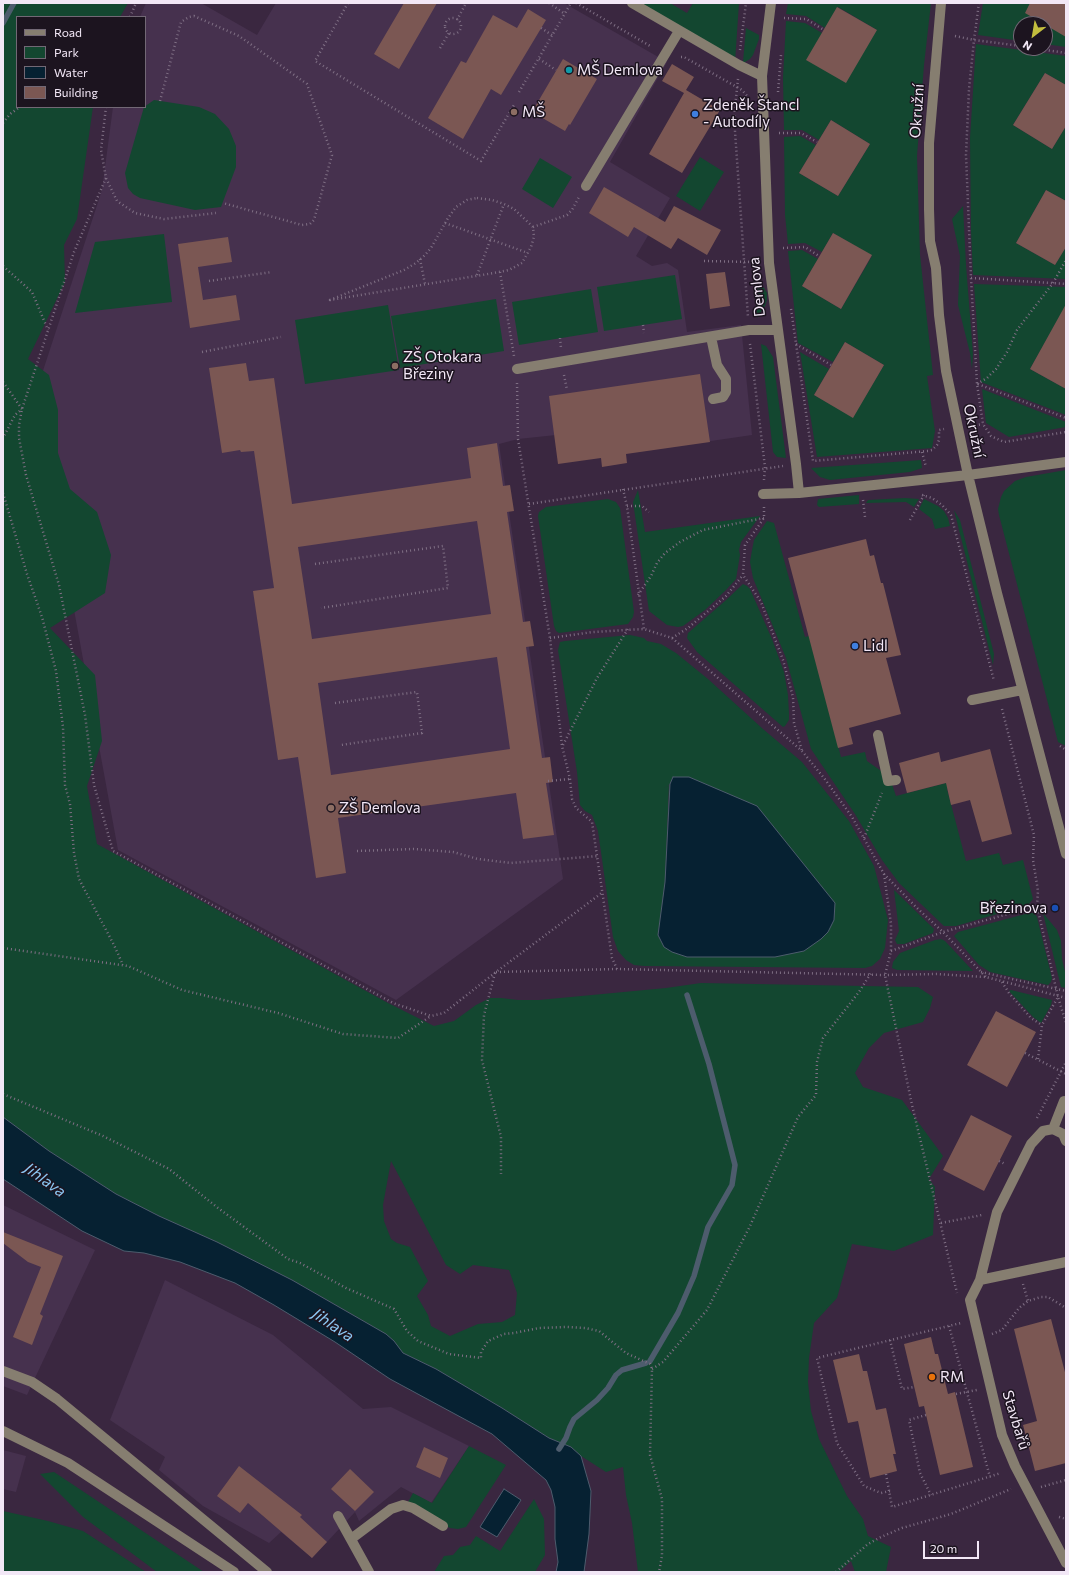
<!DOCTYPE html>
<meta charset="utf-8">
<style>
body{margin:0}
#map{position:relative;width:1069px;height:1575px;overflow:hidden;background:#3a2740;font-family:Commissioner,sans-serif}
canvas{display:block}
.frame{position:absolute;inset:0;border:4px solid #f2e7f6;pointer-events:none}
.legend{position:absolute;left:16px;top:16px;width:130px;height:92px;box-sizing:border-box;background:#1c141f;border:1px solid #726875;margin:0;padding:5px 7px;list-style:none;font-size:12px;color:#f2e7f6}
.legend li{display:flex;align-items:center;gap:8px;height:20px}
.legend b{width:20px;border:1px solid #726875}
.north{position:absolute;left:1013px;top:16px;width:40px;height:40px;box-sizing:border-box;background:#1c141f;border:1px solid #726875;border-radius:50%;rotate:211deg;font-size:11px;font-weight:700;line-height:16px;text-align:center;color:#f2e7f6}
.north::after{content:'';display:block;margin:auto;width:14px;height:18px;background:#c3bd3e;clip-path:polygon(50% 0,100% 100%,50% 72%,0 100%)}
.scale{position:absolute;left:923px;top:1541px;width:56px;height:18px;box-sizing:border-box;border:2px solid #f2e7f6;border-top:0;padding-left:5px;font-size:12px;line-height:14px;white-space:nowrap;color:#f2e7f6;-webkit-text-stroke:3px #1c141f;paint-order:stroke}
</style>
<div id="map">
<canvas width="1069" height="1575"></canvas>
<div class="frame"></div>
<ul class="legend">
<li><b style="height:5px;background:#867e70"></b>Road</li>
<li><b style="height:11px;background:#134730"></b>Park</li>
<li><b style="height:11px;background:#062132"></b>Water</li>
<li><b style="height:11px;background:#7b5753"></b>Building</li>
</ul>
<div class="north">N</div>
<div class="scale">20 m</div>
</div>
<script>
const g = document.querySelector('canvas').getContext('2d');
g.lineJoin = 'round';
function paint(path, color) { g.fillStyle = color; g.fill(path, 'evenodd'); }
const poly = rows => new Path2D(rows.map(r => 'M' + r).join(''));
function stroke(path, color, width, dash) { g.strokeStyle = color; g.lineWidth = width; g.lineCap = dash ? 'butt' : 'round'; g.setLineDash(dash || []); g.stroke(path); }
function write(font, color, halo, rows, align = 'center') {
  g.font = font + ' Commissioner,sans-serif'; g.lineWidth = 3; g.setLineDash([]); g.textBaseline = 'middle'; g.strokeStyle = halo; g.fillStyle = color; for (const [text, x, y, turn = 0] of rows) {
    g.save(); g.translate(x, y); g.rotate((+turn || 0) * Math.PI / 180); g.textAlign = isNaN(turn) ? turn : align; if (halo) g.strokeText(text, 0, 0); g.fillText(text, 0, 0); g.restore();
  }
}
paint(poly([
 [146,3,201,3,257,35,276,3,564,3,667,62,610,162,670,198,636,256,652,266,667,263,678,270,687,332,741,325,752,435,560,463,556,435,518,439,499,444,563,879,396,1000,118,850,66,566,23,432,102,190,113,107,145,107,145,17,140,17],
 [3,1205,95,1250,27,1395,3,1386],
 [165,1280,273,1335,363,1409,391,1407,469,1446,431,1503,401,1487,359,1521,355,1512,312,1558,281,1532,269,1543,203,1506,159,1470,165,1457,110,1420],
 [3,1450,26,1456,16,1492,3,1489]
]), '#46314e');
paint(poly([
 [3,3,128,3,120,17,17,17,17,107,93,107,77,219,64,245,65,282,28,359,49,375,58,410,58,453,70,489,97,512,111,555,105,593,50,628,95,675,102,741,87,786,97,844,388,1003,434,1026,454,1021,476,1005,490,998,501,998,518,1000,539,1000,666,988,701,983,918,987,933,997,930,1008,923,1022,884,1033,869,1048,855,1073,863,1087,902,1100,943,1156,929,1179,935,1187,933,1235,894,1251,852,1244,837,1298,814,1323,809,1358,808,1382,811,1411,819,1439,847,1496,863,1519,868,1536,891,1547,886,1572,855,1572,851,1561,839,1572,638,1572,632,1523,626,1495,623,1467,606,1472,581,1456,571,1447,549,1438,502,1408,436,1369,403,1353,394,1341,386,1334,350,1313,292,1280,217,1242,159,1216,116,1194,49,1151,3,1117],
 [391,1161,446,1265,460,1274,473,1265,509,1270,517,1293,515,1315,502,1322,478,1324,450,1336,431,1326,428,1315,417,1296,428,1281,410,1247,397,1243,391,1239,384,1221,383,1205],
 [637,3,670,3,687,13,693,3,739,3,735,62],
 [788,3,931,3,924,65,917,156,920,255,933,375,927,376,935,431,932,448,817,457,800,352,829,369,814,395,853,417,884,365,845,342,833,362,798,343,788,251,802,250,818,259,802,286,841,309,872,256,833,233,822,252,805,243,788,244,785,215,784,137,800,136,816,145,799,173,838,196,870,144,831,120,819,140,802,130,784,130,783,78,786,21,805,23,822,33,877,30,838,7,825,28,806,16,786,14],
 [983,3,1066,3,1066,47,1045,44,1045,24,1021,24,1021,41,978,35],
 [746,28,759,35,759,39,753,55,750,59,745,62,743,62],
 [976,44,1066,56,1066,85,1045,73,1013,125,1052,149,1066,126,1066,201,1046,190,1016,243,1055,265,1066,247,1066,279,973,275,971,231,970,138],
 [154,100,199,107,215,114,229,129,236,146,236,167,221,207,195,210,140,198,133,194,128,188,125,173,144,107],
 [700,157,724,172,700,211,676,196],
 [540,158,572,177,553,208,522,189],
 [963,206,966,265,973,354,972,369,970,353,958,305,960,256,952,219],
 [164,234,172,302,75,313,95,242],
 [675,275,682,319,604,331,597,287],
 [754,278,759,280,767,293,767,300,765,306,757,318],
 [974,284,1066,287,1066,319,1060,316,1030,369,1066,389,1066,415,981,382],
 [591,289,598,332,519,345,512,302],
 [496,299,504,351,400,368,391,316],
 [388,305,399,370,305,384,295,320],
 [761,344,766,346,773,357,786,458,777,457,773,452],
 [982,389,1066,422,1066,427,1009,437,986,423],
 [921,460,922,468,910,472,830,480,820,477,811,468],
 [1066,470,1066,746,1058,742,999,515,998,509,1001,497,1004,491,1015,481,1026,477],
 [638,490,645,532,760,516,741,542,739,550,740,555,736,579,726,590,705,610,683,626,678,627,667,625,649,611,633,502],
 [859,495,859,504,819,507,817,505,818,499],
 [905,498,919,499,914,507,906,502,866,503,868,500],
 [608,499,616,502,620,508,634,612,633,617,628,624,559,633,556,631,554,626,538,516,539,512,546,507],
 [924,499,938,506,944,511,948,518,950,526,935,529,932,519,919,509],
 [954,510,960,520,994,654,993,665],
 [767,521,774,523,805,637,809,636,841,757,865,752,867,761,887,775,892,784,896,796,965,778,947,789,966,861,999,853,1003,865,1023,860,1033,899,1028,905,956,926,944,926,899,883,882,860,855,814,811,749,786,658,753,578,750,562,752,550,754,540],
 [743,584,747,586,750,589,772,639,784,672,788,695,789,714,789,720,785,726,783,727,697,652,687,638,688,633,725,601],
 [630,635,644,638,647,641,661,644,676,653,708,679,763,729,802,762,849,821,874,866,888,920,885,948,880,959,872,966,865,968,644,966,634,965,626,960,618,951,613,937,598,831,592,815,585,811,580,805,577,772,558,650,560,642,565,641],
 [673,777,664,947,658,935,665,882,669,785,663,789,670,784],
 [894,890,932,927,934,929,933,933,904,944,897,944,895,940,899,931],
 [1029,913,1034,913,1037,917,1052,978,1051,982,1048,985,990,972,979,965,954,936,958,932],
 [1043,913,1057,930,1061,941,1062,959,1066,976,1066,988,1061,987],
 [941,939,945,941,973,971,897,970,892,968,893,962,900,953,935,940],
 [1011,990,1052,1000,1051,1005,1041,1023,1033,1017,1009,991],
 [469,1446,506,1465,466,1527,458,1529,450,1528,407,1504,413,1493,432,1503],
 [54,1472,204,1572,157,1572,83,1517,40,1474],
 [534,1499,544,1519,545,1555,535,1572,434,1572,444,1556,453,1555,460,1547,470,1545,476,1536,500,1551],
 [3,1511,48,1521,83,1531,146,1572,3,1572]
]), '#134730');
const water = poly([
 [673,777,689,777,757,806,835,903,834,920,828,932,821,939,804,951,775,957,687,957,672,952,664,947,658,935,665,882,670,784,673,777],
 [3,1117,49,1151,116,1194,159,1216,217,1242,292,1280,386,1334,394,1341,403,1353,436,1369,502,1408,549,1438,571,1447,581,1456,591,1491,589,1534,584,1572,556,1572,558,1562,555,1539,555,1507,551,1490,546,1480,492,1434,390,1379,335,1342,274,1305,235,1283,180,1262,144,1253,124,1251,82,1231,3,1179,3,1117],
 [504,1489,521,1500,497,1537,480,1527,504,1489]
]);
paint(water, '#062132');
stroke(water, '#4d5c6d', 1);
stroke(poly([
 [3,23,14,3],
 [650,1361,678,1313,694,1276,708,1227,732,1185,735,1165,709,1064,687,995],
 [559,1449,566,1438,570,1427,574,1419,597,1400,608,1388,616,1375,622,1370,646,1363]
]), '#4d5c6d', 5.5);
paint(poly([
 [404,3,437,3,399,69,374,54],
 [1030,3,1066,3,1066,37,1025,13],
 [837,7,877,30,846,83,806,60],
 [528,9,546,20,501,95,491,89,463,139,428,118,461,61,466,63,493,15,517,28],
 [563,59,597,79,570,125,569,124,565,131,532,112],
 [672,64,694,77,686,90,720,110,682,173,649,154,684,93,662,81],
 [1045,73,1066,85,1066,126,1052,149,1013,125],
 [831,120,870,144,838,196,799,173],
 [604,187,665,222,674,206,721,230,707,255,678,238,671,249,634,227,628,237,589,213],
 [1046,190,1066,201,1066,247,1055,265,1016,243],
 [833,233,872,255,841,309,802,286],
 [228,237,232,262,198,267,203,300,236,295,240,320,190,328,178,244],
 [725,272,730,306,710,309,706,274],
 [1066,304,1066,389,1030,369],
 [845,342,884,365,853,418,814,395],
 [246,363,249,381,274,378,292,504,471,478,467,448,497,443,503,486,510,485,514,511,507,512,523,622,530,621,534,646,526,647,542,758,550,757,553,782,546,783,554,835,523,839,516,793,338,818,346,873,316,878,298,757,278,760,253,591,274,588,254,451,241,452,240,450,222,453,209,368],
 [477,521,491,614,312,639,298,547],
 [497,657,510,749,331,775,318,683],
 [700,374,710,442,626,454,627,463,602,467,601,458,558,464,549,396],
 [866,539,870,556,874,555,881,583,883,583,901,655,886,658,901,714,849,728,853,744,838,748,788,558],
 [990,749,1012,834,982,842,970,800,951,805,946,783,907,793,899,763,939,752,941,762],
 [996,1011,1036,1032,1007,1087,967,1065],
 [971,1115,1012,1136,984,1191,943,1170],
 [3,1232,63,1256,40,1314,43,1316,32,1345,13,1337,41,1267,28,1262,3,1243],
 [1051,1319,1066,1376,1066,1463,1035,1471,1023,1425,1037,1421,1014,1329],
 [931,1337,935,1354,938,1354,948,1394,955,1392,973,1467,940,1475,924,1406,919,1407,904,1344],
 [859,1354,863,1371,867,1371,876,1410,886,1408,896,1454,893,1454,897,1471,870,1478,858,1421,848,1423,833,1360],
 [424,1447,448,1458,440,1478,416,1467],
 [239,1466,302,1515,300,1517,327,1542,312,1558,248,1503,240,1513,217,1496],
 [350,1469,374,1492,355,1511,331,1489]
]), '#7b5753');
stroke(poly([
 [348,3,315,61,481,161,514,105],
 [549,3,565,14],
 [576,3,652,47],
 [979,3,974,40,969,89,966,155,971,278,977,384,983,424,991,436,1004,442,1066,432],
 [130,17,136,3],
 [784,18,806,19,824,30],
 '445 26a8 8 0 1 1 16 0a8 8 0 1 1-16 0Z',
 [457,20,466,3],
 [541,28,552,35],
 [955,36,974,40,1021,46],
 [440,48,449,33],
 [1033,48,1066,53],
 [740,50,746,3],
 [681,57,684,57,742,90,748,97],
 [539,59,556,70],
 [738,79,734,117,748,317],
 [519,92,571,3],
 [778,92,781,55],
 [160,101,181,22,189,17,194,16,239,36,307,84,332,155,314,220,310,224,302,225,223,203],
 [106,107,101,150,106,178,117,201,135,213,164,219,216,213],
 [3,123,10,114,20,107],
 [779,133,801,133,817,142],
 [106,178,74,252,22,409,19,425,19,438,26,475,59,585,85,715,94,785,113,851,393,1003,431,1016,444,1013,496,972,603,892],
 [477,198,492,200,504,204,514,209,533,227,534,237,531,247,522,263,509,270,494,273,330,300,404,270,416,263,425,255,431,248,448,218,456,207,467,200,477,198],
 [445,223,528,253],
 [533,227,567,215,572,210,579,197],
 [783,248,805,247,819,256],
 [420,259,425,284],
 [704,261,755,262],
 [3,266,32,292,48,330],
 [500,272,514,356],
 [477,275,504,204],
 [971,278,1066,284],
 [209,281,272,272],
 [791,309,813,461,928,451,932,450,937,445,939,440,939,430,944,429],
 [643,325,644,333],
 [560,338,561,348],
 [750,344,765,467,764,480],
 [796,344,831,365],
 [202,352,281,337],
 [564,375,567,390],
 [3,382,22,409,15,415,3,438],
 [517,383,518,439,550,638,562,746,570,779,572,799,576,808,592,822,612,958,617,969],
 [977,384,987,378,996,369,1007,352,1017,330,1053,283,1066,260],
 [978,384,1066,418],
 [971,426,983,424],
 [922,452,926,467],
 [623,489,627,506,644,629],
 [3,493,27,574,42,617,56,671,63,727,65,785,70,804,74,853,79,879,114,945,123,965],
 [922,495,932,498,942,505,951,515,994,681],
 [863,500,865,517],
 [529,504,783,466],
 [627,506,642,506,649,512],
 [764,507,764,518,745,545,743,575,761,602,783,660,793,697,794,723,802,751],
 [910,520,924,495],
 [315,564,443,546,448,588,321,608],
 [638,595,651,576,657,563,665,553,680,542,703,530,764,518],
 [550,638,593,632,644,629,672,638,802,751,824,778,852,817,884,874,917,908,943,932,986,977],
 [672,638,688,628,726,596,743,575],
 [335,703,417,692,422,733,341,745],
 [1002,709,1034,835,1033,860,1038,891,1037,906,1058,997,1066,1023],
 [563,745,597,678,628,629],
 [1060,746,1066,750],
 [548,781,570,779],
 [864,838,882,793],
 [357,851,413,849,453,852,478,859,511,863,598,856],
 [884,874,891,924,891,951,885,975,912,1105,957,1293],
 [3,948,128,966,182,990,278,1013,343,1034,398,1038,431,1016],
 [891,951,943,932,1037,906],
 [496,972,617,969,885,975,936,974,986,977,1066,998],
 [981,972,1066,991],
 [495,973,484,1015,482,1060,501,1137,501,1174],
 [1002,982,1009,993,1031,1018,1042,1025],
 [1025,1053,1066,1074],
 [1038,1059,1042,1025,1058,997],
 [3,1094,103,1136,169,1169,218,1208,288,1259,300,1263,346,1288,394,1309,407,1331,418,1341,449,1354,481,1358,481,1352,488,1341,504,1334,514,1333,539,1328,567,1327,585,1328,599,1331,626,1353,650,1364,652,1369,650,1455,662,1499,662,1556,659,1572],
 [1037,1118,1066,1062],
 [999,1161,1005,1164],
 [941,1223,982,1215],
 [1023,1284,1028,1301],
 [949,1326,990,1477],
 [992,1334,1002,1330,1019,1308,1028,1301,1041,1297,1048,1297,1066,1308],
 [890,1340,902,1389,914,1387],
 [652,1369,663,1362,707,1310,750,1226,798,1117,816,1095,817,1062,823,1038,859,992,871,973],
 [956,1394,977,1390],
 [926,1415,909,1420,920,1473,931,1495],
 [886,1474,892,1507,1001,1473],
 [1041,1487,1066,1480],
 [890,1491,881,1493,864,1486,837,1443,817,1358,961,1323],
 [1059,1517,1066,1519],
 [836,1572,868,1544,881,1537,902,1528,951,1514,1011,1489]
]), '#7f6f84', 2.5, [1, 3]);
stroke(poly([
 [632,3,739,65,762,76],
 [771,3,762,76,769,263,796,464,799,493,968,475,1066,462],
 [941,3,929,143,929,209,930,241,936,268,939,315,946,371,968,475,997,593,1066,854],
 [586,186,679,31],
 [711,337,717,365,726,379,726,392,723,397,713,399],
 [517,369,749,330,777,330],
 [763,494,799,493],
 [972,700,1022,690],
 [878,735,888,781,896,780],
 [1053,1129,1064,1101],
 [1066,1141,1063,1134,1053,1129,1043,1131,1031,1144,997,1212,980,1280,970,1300,1002,1435,1015,1466,1066,1563],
 [980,1280,1066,1262],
 [3,1371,32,1382,57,1399,267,1572],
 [3,1431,68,1463,234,1572],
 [338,1516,369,1572],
 [351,1539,391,1509,403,1505,413,1508,443,1526]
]), '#867e70', 10);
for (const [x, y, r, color] of [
 [569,70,4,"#0f9aa8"],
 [514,112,4,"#8d6e63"],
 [695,114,4,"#3f7fe0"],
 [395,366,4,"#8d6e63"],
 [855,646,4,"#3f7fe0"],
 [331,808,4,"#8d6e63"],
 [1055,908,4,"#1a4fb4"],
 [932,1377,4,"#e8710a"]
]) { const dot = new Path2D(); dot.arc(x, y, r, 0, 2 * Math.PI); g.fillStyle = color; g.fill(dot); stroke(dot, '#1c141f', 1.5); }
write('15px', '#f2e7f6', '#1c141f', [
 ["MŠ Demlova",577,70],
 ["Zdeněk Štancl",703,105],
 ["- Autodíly",703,122],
 ["MŠ",522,112],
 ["ZŠ Otokara",403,357],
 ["Březiny",403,374],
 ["Lidl",863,646],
 ["ZŠ Demlova",339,808],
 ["Březinova",1047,908,"right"],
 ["RM",940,1377]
], 'left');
write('15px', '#f2e7f6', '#1c141f', [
 ["Okružní",917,111,-86],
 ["Demlova",757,287,-96],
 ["Okružní",974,431,78],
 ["Stavbařů",1016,1420,73]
]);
write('italic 16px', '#8bc7f3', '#1c141f', [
 ["Jihlava",45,1180,36],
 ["Jihlava",333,1325,34]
]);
</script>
